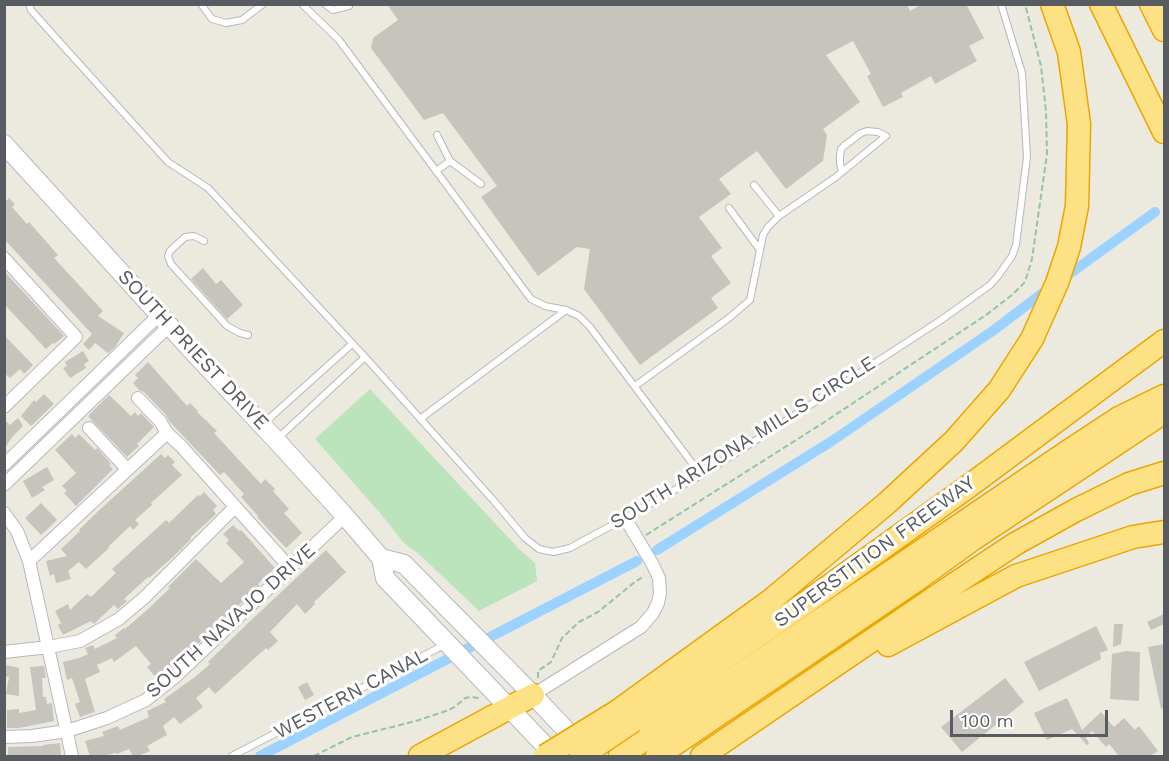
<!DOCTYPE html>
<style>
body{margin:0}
#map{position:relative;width:1169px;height:761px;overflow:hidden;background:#ece9df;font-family:"Work Sans",sans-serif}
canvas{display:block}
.frame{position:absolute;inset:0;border:6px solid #585c61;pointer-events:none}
.scale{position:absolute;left:950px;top:710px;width:158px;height:27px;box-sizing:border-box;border:3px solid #585c61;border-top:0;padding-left:8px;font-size:18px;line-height:21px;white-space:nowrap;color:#585c61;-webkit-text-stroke:4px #fff;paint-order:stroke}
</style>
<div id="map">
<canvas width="1169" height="761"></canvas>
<div class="frame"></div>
<div class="scale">100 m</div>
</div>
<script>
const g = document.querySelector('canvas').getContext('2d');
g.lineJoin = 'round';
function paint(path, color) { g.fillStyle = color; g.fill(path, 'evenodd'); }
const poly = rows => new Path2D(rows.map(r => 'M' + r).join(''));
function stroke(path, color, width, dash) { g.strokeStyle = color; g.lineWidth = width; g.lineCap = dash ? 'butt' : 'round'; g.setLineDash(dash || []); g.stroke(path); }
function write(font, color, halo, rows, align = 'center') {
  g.font = font + ' "Work Sans",sans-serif'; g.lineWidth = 6; g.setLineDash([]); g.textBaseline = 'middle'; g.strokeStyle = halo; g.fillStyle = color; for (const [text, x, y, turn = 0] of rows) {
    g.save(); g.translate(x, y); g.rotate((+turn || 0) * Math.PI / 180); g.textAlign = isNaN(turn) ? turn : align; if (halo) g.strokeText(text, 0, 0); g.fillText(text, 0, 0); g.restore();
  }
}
paint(poly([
 [370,389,519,549,535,563,537,581,479,611,420,555,404,543,380,513,315,439]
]), '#bbe4bc');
stroke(poly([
 [1061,280,1155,212],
 [657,550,832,441,994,330,1048,289],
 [260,756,637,561]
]), '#9cd2ff', 10);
paint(poly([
 [387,4,907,4,910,11,922,4,966,4,984,38,969,46,977,61,935,84,931,76,901,93,903,97,883,107,867,76,871,74,853,41,826,55,860,102,823,129,827,135,823,161,786,189,757,151,719,179,731,194,699,217,722,248,711,256,731,283,711,298,718,308,640,365,584,289,590,249,577,247,538,276,481,197,497,186,443,113,424,120,371,48,373,38,398,20],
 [9,198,15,204,12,207,27,224,29,222,58,255,54,258,103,311,98,316,124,333,115,347,108,353,95,343,89,350,83,344,92,334,4,239,4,199,6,201],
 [203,268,216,284,221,280,243,305,227,319,191,279],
 [4,271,64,336,54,344,53,343,46,349,4,304],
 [4,335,33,365,24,374,20,369,10,378,4,373],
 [83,351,89,361,84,364,86,368,70,378,63,368,67,366,65,362],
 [148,362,187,406,190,403,198,411,197,412,217,431,214,433,261,484,265,479,275,489,273,491,289,509,284,513,302,533,286,548,257,517,258,516,241,497,244,494,224,472,220,475,169,421,166,415,144,392,139,390,133,383,138,378,135,375],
 [44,394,54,404,31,426,21,416,34,400,36,402],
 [109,395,131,416,135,412,138,416,141,413,154,427,137,444,139,446,127,457,88,416],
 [18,418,23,426,13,436,4,449,4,419,10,425],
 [72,434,75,438,79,434,95,450,97,448,111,464,109,465,113,469,76,506,64,493,67,491,62,486,76,473,55,450],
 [161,454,165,458,168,455,175,462,172,465,182,475,151,503,152,505,135,520,139,524,133,530,130,526,108,547,109,548,86,569,79,562,68,571,71,579,56,583,54,574,50,576,46,561,67,556,61,549,80,531,79,530,94,515],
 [47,467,54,480,42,487,45,490,32,498,23,481],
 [204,492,217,506,213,510,216,514,190,538,191,539,174,556,149,578,148,577,124,599,127,601,118,609,114,605,95,623,94,624,91,621,63,635,58,625,61,623,55,611,68,604,70,610,87,594,91,597,116,573,112,569,166,520,169,523,198,495,200,496],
 [41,503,57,520,41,535,25,518],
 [233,525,239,531,241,530,275,568,258,584,259,586,176,665,158,680,147,667,151,664,136,646,114,662,112,658,97,665,100,672,85,679,95,712,80,717,75,704,80,702,72,678,67,680,63,662,79,658,88,654,85,648,93,645,95,649,117,638,115,635,124,628,125,629,147,610,170,588,168,587,196,559,221,583,244,562,226,543,229,540,223,534],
 [326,550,346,572,314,602,315,604,305,614,297,604,270,632,278,641,268,650,266,648,215,694,209,687,196,698,203,707,180,724,174,717,163,726,167,735,147,746,150,751,138,756,133,756,129,749,117,754,116,753,102,756,90,756,85,741,104,736,102,732,118,726,120,730,149,717,147,711,166,702,164,699,195,677,210,664,208,662,245,626],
 [1164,614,1164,624,1151,630,1147,622],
 [1114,624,1123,624,1121,644,1113,647],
 [1096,626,1108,650,1100,653,1101,659,1039,691,1024,662],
 [1164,644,1164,708,1161,709,1148,647],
 [1126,651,1140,652,1139,701,1110,699,1112,654],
 [6,665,19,668,19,696,6,694,9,677,4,676],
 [44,666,46,678,42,678,43,697,46,697,47,704,52,703,54,721,19,728,7,728,7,710,19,709,19,713,36,710,30,667],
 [1005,678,1024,702,962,752,941,727],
 [307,682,314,695,305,700,298,687],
 [1067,698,1082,730,1101,712,1114,727,1124,718,1135,730,1139,726,1158,751,1150,756,1119,756,1109,744,1106,747,1092,731,1086,737,1089,744,1087,745,1072,729,1047,740,1034,713],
 [60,743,61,756,8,756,8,747,43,746,43,745]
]), '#c6c4bc');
const service = poly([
 [29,4,31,10,55,37,168,162,208,188,365,357,494,501,525,538,539,549,553,552,570,548,618,522,701,475,750,444,941,320,990,285,998,276,1012,256,1016,245,1027,157,1022,73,1001,4],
 [201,4,212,19,226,23,242,20,263,4],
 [302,4,339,40,531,299,545,306,566,310,579,316,590,327,701,475],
 [325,4,333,10,349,6],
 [437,135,450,161],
 [436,171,450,161,481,184],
 [754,185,779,216],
 [729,208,760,250],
 [204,241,194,236,185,237,170,251,168,256,171,264,227,326,240,333,248,335],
 [635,386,729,318,750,300,763,235,768,227,779,216,836,177,886,136,878,132,867,131,861,133,844,146,841,149,840,156,840,164,842,171],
 [420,419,566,310],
 [263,424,352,344],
 [277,439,365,357],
 [232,756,444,645]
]);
const minor = poly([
 [4,258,76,337,4,407],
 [138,398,160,421,167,433,181,446,291,569],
 [89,428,127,469],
 [4,465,159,315],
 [4,485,169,326],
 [4,513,17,531,29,561,72,756],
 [29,561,167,433],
 [4,652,49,647,80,641,119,619,145,597,235,507],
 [533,695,641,627,653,613,658,603,660,593,659,578,653,565,625,518],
 [4,737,32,736,67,731,107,718,146,700,176,676,345,516]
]);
const secondary = poly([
 [4,144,195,354,276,440,345,516,381,558,385,578,555,756],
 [381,558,404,564,533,695,583,748]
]);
const motorway = poly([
 [1101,4,1164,132],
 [1151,4,1164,30],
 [888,645,1016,576,1133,537,1164,532],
 [618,711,770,601,887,503,954,441,999,390,1032,339,1057,283,1069,247,1077,206,1079,124,1069,52,1052,4],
 [633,721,804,604,969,486,1164,341],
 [420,756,533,695],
 [620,756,1067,452,1119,418,1164,396],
 [657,756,915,581,973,539,1164,412],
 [702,756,959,581,1015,544,1076,510,1129,484,1164,473]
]);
stroke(service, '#b5b8bd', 8);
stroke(minor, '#b5b8bd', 14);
stroke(secondary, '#b5b9bf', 20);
stroke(motorway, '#eba600', 25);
stroke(poly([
 [646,535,823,423,986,315,1012,295,1025,282,1032,259,1047,154,1046,111,1041,66,1025,4],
 [538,678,538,671,551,662,562,638,579,622,598,612,636,581,645,576],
 [314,756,352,737,416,721,449,710,456,706,465,698,471,697,479,698]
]), '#94c5a3', 2, [6, 3]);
stroke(service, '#fff', 6);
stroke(minor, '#fff', 12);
stroke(secondary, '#fff', 18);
stroke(motorway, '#fde185', 22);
const motorwayBridge = poly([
 [545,756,618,711],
 [581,756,633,721]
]);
stroke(motorwayBridge, '#eba600', 25, []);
stroke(motorwayBridge, '#fde185', 22);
write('20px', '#585c61', '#fff', [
 ["SOUTH PRIEST DRIVE",193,350,47],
 ["SOUTH ARIZONA MILLS CIRCLE",743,443,-32],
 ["SUPERSTITION FREEWAY",875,552,-36],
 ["SOUTH NAVAJO DRIVE",231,621,-42],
 ["WESTERN CANAL",351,694,-28]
]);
</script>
